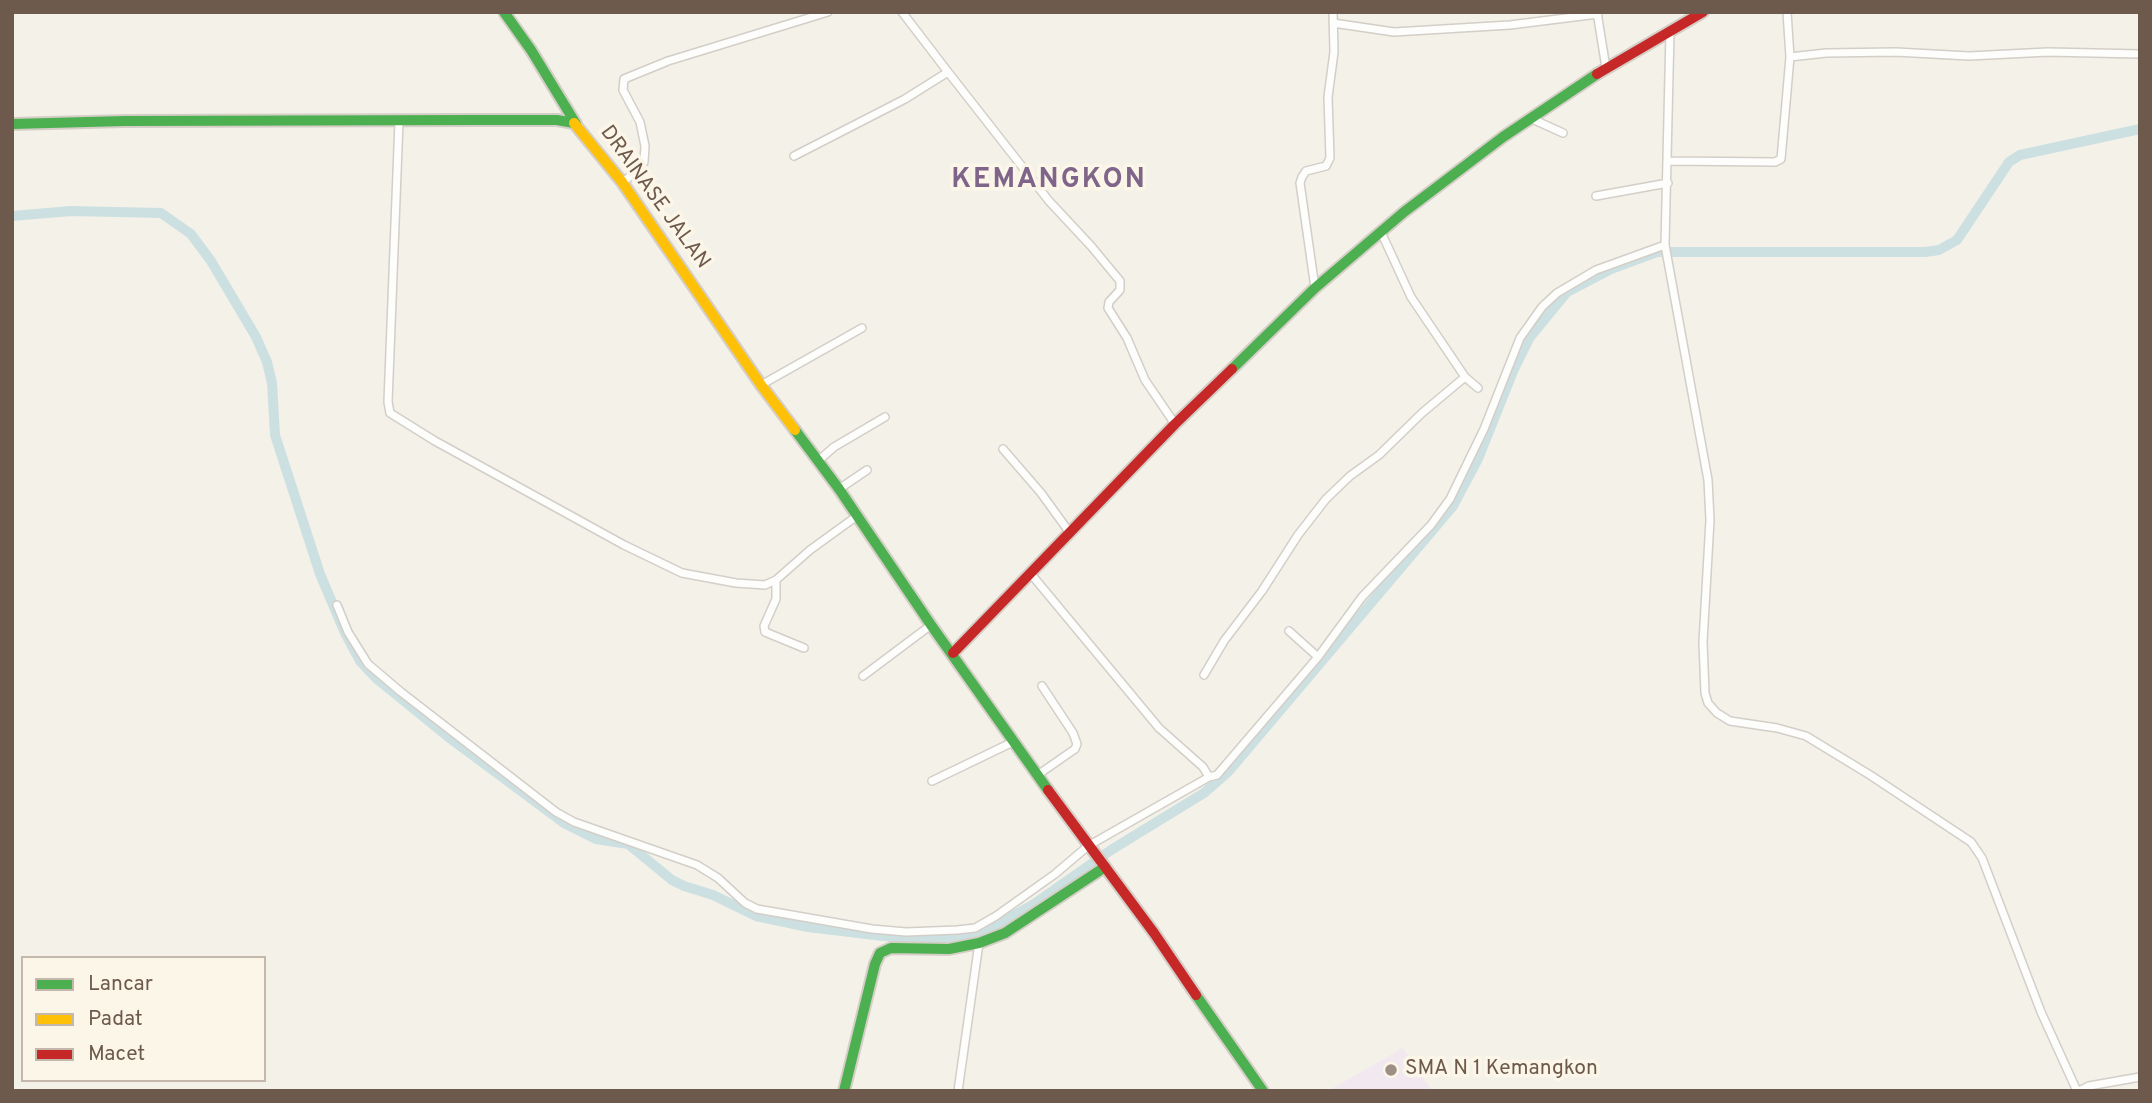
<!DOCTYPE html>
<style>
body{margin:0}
#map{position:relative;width:2152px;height:1103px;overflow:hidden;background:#f4f1e9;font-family:Overpass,sans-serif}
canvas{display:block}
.frame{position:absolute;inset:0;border:14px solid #6e5a4d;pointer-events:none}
.legend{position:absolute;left:21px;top:956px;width:245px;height:126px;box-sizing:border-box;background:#fcf6e9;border:2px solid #c3b8ab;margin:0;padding:9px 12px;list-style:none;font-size:21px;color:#6e5a4d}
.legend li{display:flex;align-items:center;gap:14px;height:35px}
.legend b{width:35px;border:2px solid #c3b8ab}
</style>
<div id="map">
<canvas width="2152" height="1103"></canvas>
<div class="frame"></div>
<ul class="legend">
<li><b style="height:9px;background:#4caf50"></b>Lancar</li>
<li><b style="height:9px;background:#ffc107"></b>Padat</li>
<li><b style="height:9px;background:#c62828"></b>Macet</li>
</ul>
</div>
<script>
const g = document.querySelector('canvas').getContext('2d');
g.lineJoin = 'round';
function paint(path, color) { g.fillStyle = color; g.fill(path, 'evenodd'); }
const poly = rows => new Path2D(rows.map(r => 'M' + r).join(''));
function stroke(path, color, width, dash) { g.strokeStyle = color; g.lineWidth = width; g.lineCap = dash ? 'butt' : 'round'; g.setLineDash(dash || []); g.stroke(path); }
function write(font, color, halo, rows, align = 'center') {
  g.font = font + ' Overpass,sans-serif'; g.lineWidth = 7; g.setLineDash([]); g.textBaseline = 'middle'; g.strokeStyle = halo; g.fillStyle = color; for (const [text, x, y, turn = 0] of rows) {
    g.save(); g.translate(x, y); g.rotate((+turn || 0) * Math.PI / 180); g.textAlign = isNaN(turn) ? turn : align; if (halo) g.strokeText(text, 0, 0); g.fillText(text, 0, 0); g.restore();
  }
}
paint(poly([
 [1402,1047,1432,1091,1328,1091,1396,1052]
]), '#f1e8f0');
stroke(poly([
 [12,216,71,211,161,213,191,234,211,261,256,337,267,362,272,383,275,435,320,574,345,633,360,661,376,678,451,739,564,823,596,839,628,844,672,880,684,886,713,895,756,916,808,927,883,936,922,938,969,936,993,927,1034,904,1111,850,1204,793,1228,772,1453,506,1478,459,1514,369,1530,337,1567,292,1611,269,1657,252,1925,252,1939,250,1957,240,2009,162,2020,155,2140,129]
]), '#cce0e2', 10);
const street = poly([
 [1597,12,1606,68],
 [1787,12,1790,57,1826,53,1896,52,1969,56,2048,52,2140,54],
 [1333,23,1394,32,1510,25,1598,14],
 [1670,31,1665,245,1708,480,1710,520,1703,642,1705,693,1708,703,1717,713,1730,721,1777,728,1806,736,1870,775,1971,842,1982,858,2041,1012,2077,1091],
 [948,72,1049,201,1091,246,1120,281,1120,290,1109,302,1108,308,1127,338,1145,380,1175,424],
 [1530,118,1563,133],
 [399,122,388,402,390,413,435,441,624,545,682,573,736,583,765,585,776,580,810,550,857,516],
 [794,156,905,99,948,72,902,12],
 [1669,161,1775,162,1781,159,1790,57],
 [622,182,639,171,644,162,645,146,640,122,623,90,624,79,668,61,828,12],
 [1596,196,1668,183],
 [1381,232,1411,297,1465,377,1478,388],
 [1315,288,1300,183,1302,177,1306,171,1326,166,1330,158,1328,97,1334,52,1333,12],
 [761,385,862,328],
 [1003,449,1041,493,1070,533],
 [818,461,834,447,885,417],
 [839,489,867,470],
 [776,580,776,599,764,626,765,632,804,648],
 [337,605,348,632,368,664,401,692,556,812,574,822,697,865,718,878,745,903,757,909,872,929,906,932,957,930,975,928,996,916,1055,874,1088,846,1209,777,1203,767,1159,728,1031,574],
 [1289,631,1318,657],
 [1204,675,1224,641,1262,591,1298,535,1326,499,1350,476,1379,455,1422,413,1465,377],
 [863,676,931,625],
 [1039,774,1075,749,1077,744,1073,733,1042,686],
 [1209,777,1217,775,1318,657,1362,597,1431,525,1450,499,1484,429,1520,338,1542,307,1557,293,1596,270,1665,245],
 [932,781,1015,741],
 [958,1091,979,943],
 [2079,1091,2089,1086,2140,1077]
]);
const fast = poly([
 [504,12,531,50,576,124],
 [12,124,125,121,476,120,557,120,574,123],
 [1232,369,1315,288,1404,212,1503,137,1597,74],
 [795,430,839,489,931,625,1048,790],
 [1196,995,1263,1091],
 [844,1091,875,964,880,953,891,948,949,949,979,943,1005,933,1105,867]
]);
const slow = poly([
 [574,123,622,182,761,385,795,430]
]);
const jam = poly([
 [1597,74,1703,12],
 [953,653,1175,424,1232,369],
 [1048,790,1154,933,1196,995]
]);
stroke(street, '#d3cec7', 10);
stroke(fast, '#d4cec7', 14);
stroke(slow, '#d4cec7', 14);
stroke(jam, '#d4cec7', 14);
stroke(street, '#fdfdfc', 7);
stroke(fast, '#4caf50', 10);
stroke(slow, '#ffc107', 10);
stroke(jam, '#c62828', 10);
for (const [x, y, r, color] of [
 [1391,1070,7,"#9d8f84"]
]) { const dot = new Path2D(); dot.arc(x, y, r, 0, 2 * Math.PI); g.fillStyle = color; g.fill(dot); stroke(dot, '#fcf6e9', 2.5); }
write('21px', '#6e5a4d', '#fcf6e9', [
 ["DRAINASE JALAN",654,198,54]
]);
write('21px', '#6e5a4d', '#fcf6e9', [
 ["SMA N 1 Kemangkon",1405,1070]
], 'left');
g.letterSpacing = '2px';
write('bold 28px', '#7f658a', '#fcf6e9', [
 ["KEMANGKON",1049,181]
]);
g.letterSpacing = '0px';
</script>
